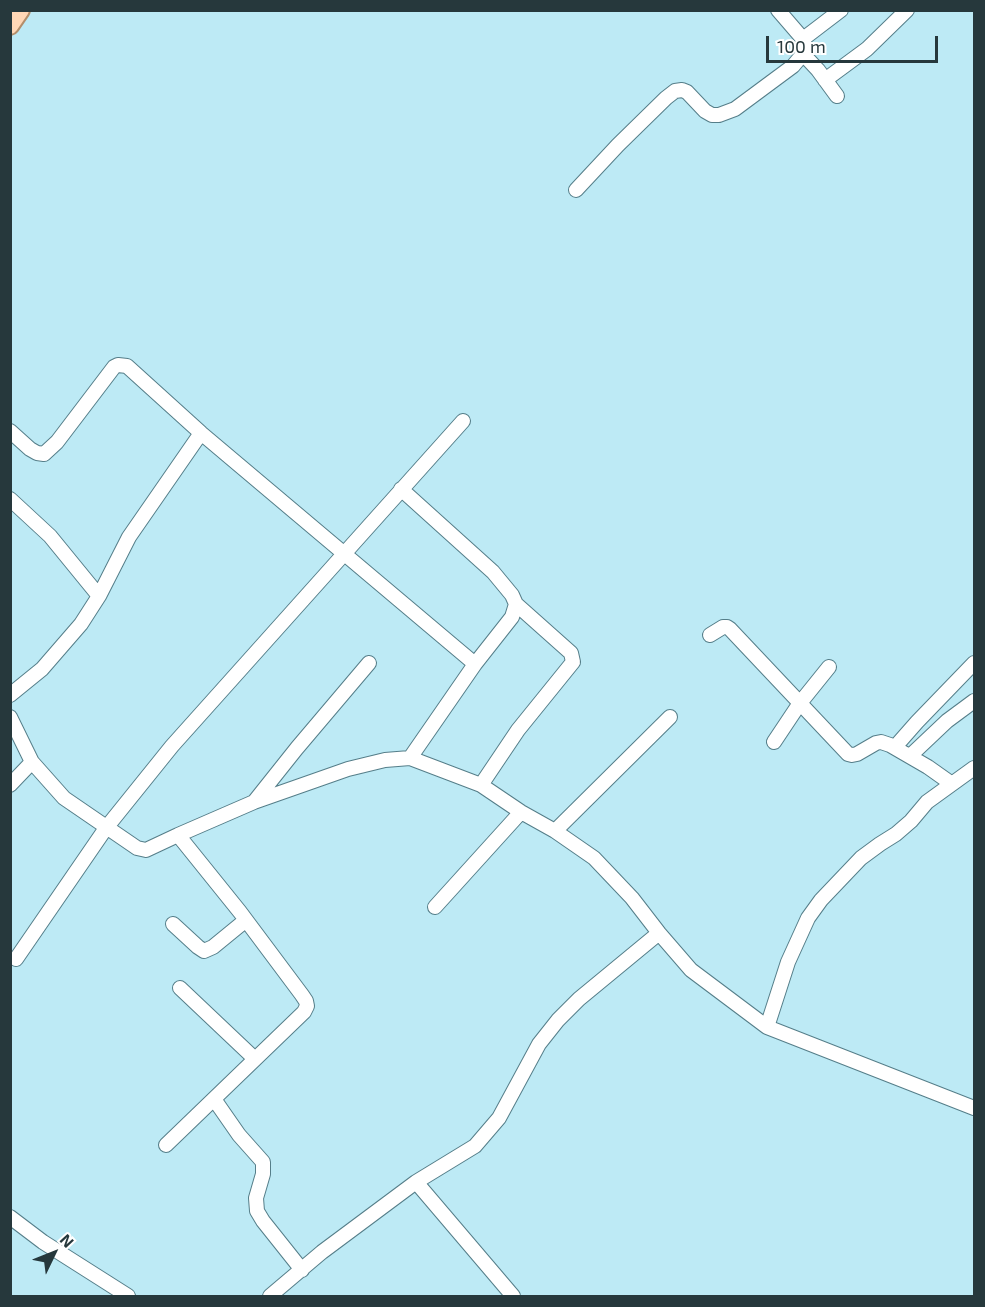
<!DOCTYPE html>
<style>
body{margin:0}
#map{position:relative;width:985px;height:1307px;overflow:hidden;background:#bdeaf5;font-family:"Exo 2",sans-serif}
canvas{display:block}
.frame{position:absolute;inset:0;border:12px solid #26383c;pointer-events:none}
.north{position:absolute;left:24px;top:1223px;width:60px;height:60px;-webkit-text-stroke:4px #fff;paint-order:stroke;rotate:47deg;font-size:16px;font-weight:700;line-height:24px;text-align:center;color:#26383c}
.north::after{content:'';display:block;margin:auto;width:21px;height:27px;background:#26383c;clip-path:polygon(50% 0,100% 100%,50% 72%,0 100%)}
.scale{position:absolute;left:766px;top:36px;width:172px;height:27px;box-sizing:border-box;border:3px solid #26383c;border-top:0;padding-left:8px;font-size:18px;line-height:21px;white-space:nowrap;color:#26383c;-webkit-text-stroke:4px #fff;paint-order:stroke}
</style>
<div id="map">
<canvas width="985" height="1307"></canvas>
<div class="frame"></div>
<div class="north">N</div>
<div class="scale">100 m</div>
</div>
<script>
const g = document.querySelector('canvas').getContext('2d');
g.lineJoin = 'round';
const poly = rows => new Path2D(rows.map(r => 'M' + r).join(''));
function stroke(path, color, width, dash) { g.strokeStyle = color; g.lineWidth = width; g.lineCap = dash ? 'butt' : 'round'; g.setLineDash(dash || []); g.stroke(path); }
const minor = poly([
 [803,39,841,10],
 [803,54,818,70,837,96],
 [825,80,867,49,907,10],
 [576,190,618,145,666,98,675,91,682,90,687,92,705,111,712,115,719,115,735,109,793,66,803,54,805,47,803,39,778,10],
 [10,431,30,449,37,453,44,454,57,442,114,367,118,365,127,366,201,433,475,664],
 [401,489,493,572,512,595,516,604,512,617,475,664,410,758],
 [10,499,50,536,99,596],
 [710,635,723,627,727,627,730,629,848,754,852,755,857,754,876,743,881,742,890,745,928,767,952,784],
 [10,695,42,669,81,624,99,596,129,537,201,433],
 [10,717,32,762,64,798,137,848,146,850,178,835,254,802,348,769,385,760,410,758,481,785,521,812,555,831,594,858,632,898,659,933,691,970,767,1027,974,1108],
 [774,742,800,703,829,667],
 [895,747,917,722,974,663],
 [910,756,947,721,974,701],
 [10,785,32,762],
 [481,785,518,730,573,662,571,653,516,604],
 [254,802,297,748,369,663],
 [555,831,670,717],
 [435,907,521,812],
 [173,924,198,947,204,951,213,947,246,920],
 [16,959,106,828,172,746,463,421],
 [180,988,255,1059],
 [767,1027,788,962,808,918,821,900,861,858,880,844,896,834,911,821,927,802,974,768],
 [214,1099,239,1135,263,1162,263,1174,256,1198,257,1211,263,1221,302,1270],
 [166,1145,304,1012,307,1006,306,1001,302,995,240,912,178,835],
 [416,1182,513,1296],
 [10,1217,43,1242,128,1296],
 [270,1296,322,1252,416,1182,475,1146,499,1118,539,1044,558,1020,579,999,659,933]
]);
const major = poly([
 [10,26,21,10]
]);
stroke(minor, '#557e89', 16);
stroke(major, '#b38e6b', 20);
stroke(minor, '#fff', 14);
stroke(major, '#ffd7b6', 16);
</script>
